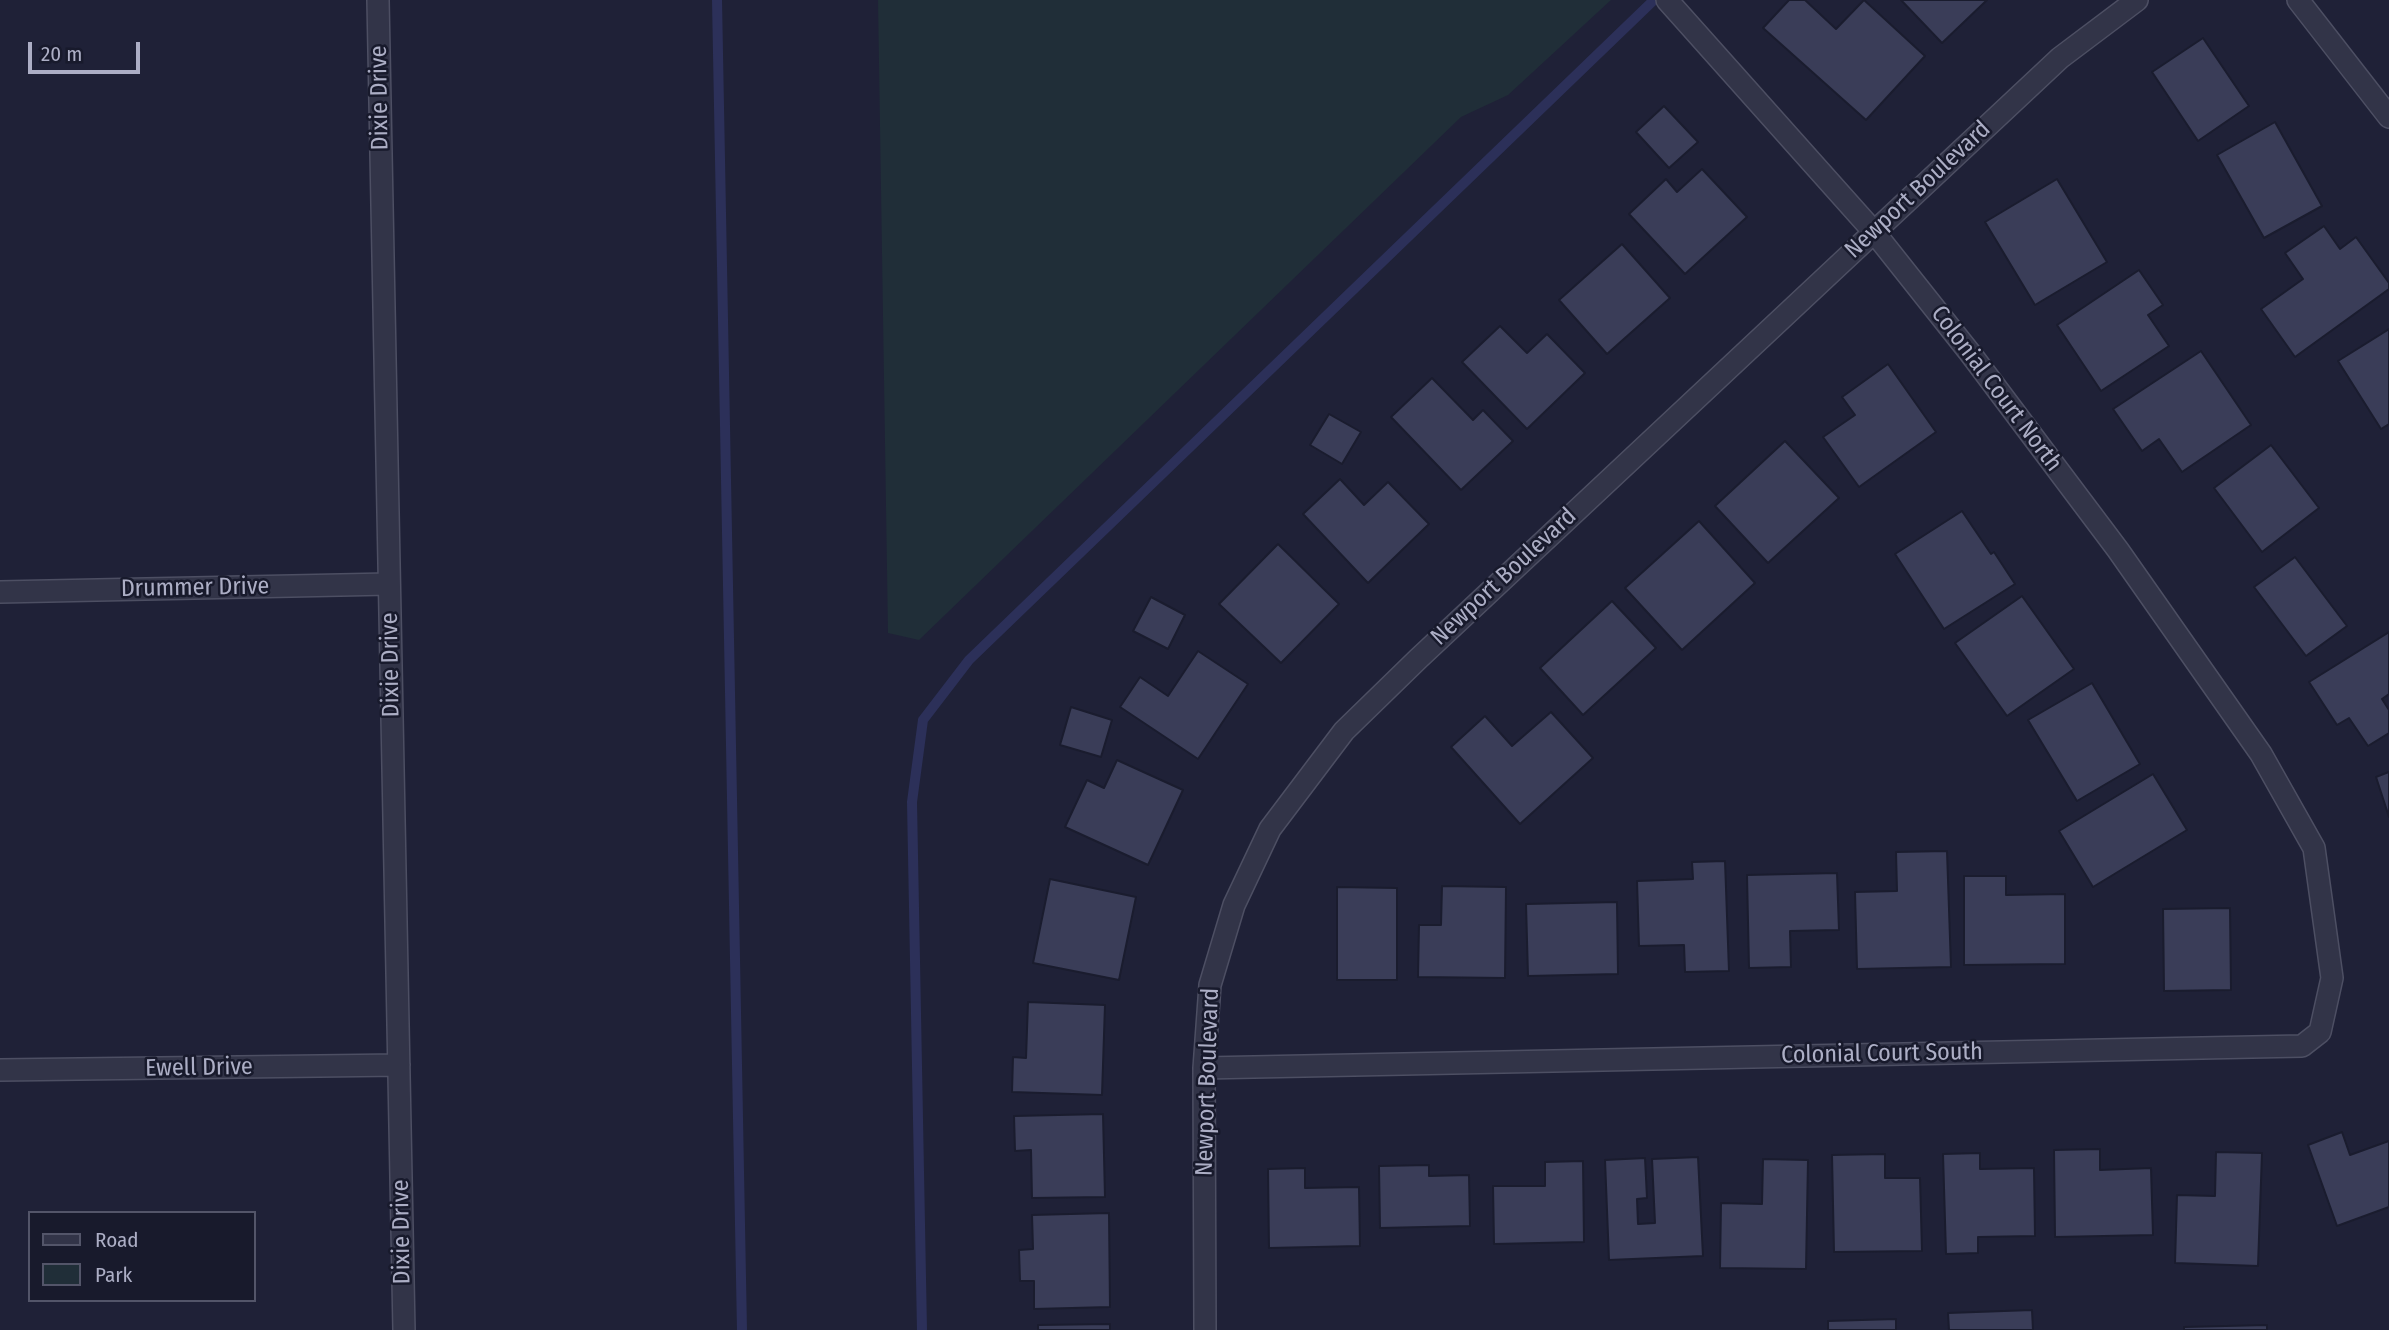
<!DOCTYPE html>
<style>
body{margin:0}
#map{position:relative;width:2389px;height:1330px;overflow:hidden;background:#1f2137;font-family:"Fira Sans Condensed",sans-serif}
canvas{display:block}
.legend{position:absolute;left:28px;top:1211px;width:228px;height:91px;box-sizing:border-box;background:#181a2c;border:2px solid #535569;margin:0;padding:9px 12px;list-style:none;font-size:21px;color:#acaec5}
.legend li{display:flex;align-items:center;gap:14px;height:35px}
.legend b{width:35px;border:2px solid #535569}
.scale{position:absolute;left:28px;top:42px;width:112px;height:32px;box-sizing:border-box;border:4px solid #acaec5;border-top:0;padding-left:9px;font-size:21px;line-height:24px;white-space:nowrap;color:#acaec5;-webkit-text-stroke:5px #181a2c;paint-order:stroke}
</style>
<div id="map">
<canvas width="2389" height="1330"></canvas>
<ul class="legend">
<li><b style="height:9px;background:#323448"></b>Road</li>
<li><b style="height:19px;background:#202e38"></b>Park</li>
</ul>
<div class="scale">20 m</div>
</div>
<script>
const g = document.querySelector('canvas').getContext('2d');
g.lineJoin = 'round';
function paint(path, color) { g.fillStyle = color; g.fill(path, 'evenodd'); }
const poly = rows => new Path2D(rows.map(r => 'M' + r).join(''));
function stroke(path, color, width, dash) { g.strokeStyle = color; g.lineWidth = width; g.lineCap = dash ? 'butt' : 'round'; g.setLineDash(dash || []); g.stroke(path); }
function write(font, color, halo, rows, align = 'center') {
  g.font = font + ' "Fira Sans Condensed",sans-serif'; g.lineWidth = 5; g.setLineDash([]); g.textBaseline = 'middle'; g.strokeStyle = halo; g.fillStyle = color; for (const [text, x, y, turn = 0] of rows) {
    g.save(); g.translate(x, y); g.rotate((+turn || 0) * Math.PI / 180); g.textAlign = isNaN(turn) ? turn : align; if (halo) g.strokeText(text, 0, 0); g.fillText(text, 0, 0); g.restore();
  }
}
paint(poly([
 [878,0,1611,0,1508,95,1461,117,919,640,888,633]
]), '#202e38');
stroke(poly([
 [717,0,742,1330],
 [922,1330,912,802,923,720,969,660,1654,0]
]), '#2c3059', 10);
const building = poly([
 [1789,0,1805,0,1836,29,1864,0,1925,56,1866,120,1763,28,1789,0],
 [1901,0,1987,0,1942,43,1901,0],
 [2203,38,2249,106,2198,141,2152,72,2203,38],
 [1664,106,1698,142,1669,168,1636,132,1664,106],
 [2275,122,2322,206,2264,238,2217,155,2275,122],
 [1702,169,1747,217,1685,274,1629,214,1666,179,1677,192,1702,169],
 [2057,179,2107,262,2035,305,1985,222,2057,179],
 [2324,226,2340,249,2356,237,2389,283,2389,289,2295,357,2261,309,2303,279,2285,253,2324,226],
 [1622,244,1670,298,1607,354,1559,300,1622,244],
 [2139,270,2163,305,2148,315,2169,346,2101,391,2057,325,2139,270],
 [1500,326,1527,353,1547,334,1585,373,1527,429,1462,362,1500,326],
 [2389,329,2389,424,2381,429,2338,361,2389,329],
 [2201,351,2251,425,2182,472,2159,439,2142,451,2113,409,2201,351],
 [1888,364,1936,432,1859,487,1823,437,1855,415,1842,397,1888,364],
 [1432,378,1473,420,1483,410,1513,441,1461,490,1391,417,1432,378],
 [1329,414,1361,432,1342,464,1310,445,1329,414],
 [1785,441,1839,498,1768,563,1715,506,1785,441],
 [2271,445,2319,508,2262,552,2214,488,2271,445],
 [1340,479,1364,505,1388,482,1429,524,1368,583,1303,514,1340,479],
 [1962,511,1991,554,1994,552,2015,584,1944,629,1895,554,1962,511],
 [1699,521,1755,583,1682,650,1625,588,1699,521],
 [1278,544,1339,604,1281,663,1219,604,1278,544],
 [2295,557,2347,626,2306,656,2254,587,2295,557],
 [2022,596,2074,669,2007,716,1955,643,2022,596],
 [1151,597,1185,615,1168,649,1133,631,1151,597],
 [1612,601,1656,648,1583,715,1540,668,1612,601],
 [2389,632,2389,694,2382,699,2389,710,2389,733,2368,746,2349,718,2337,725,2309,682,2389,632],
 [1198,651,1248,684,1198,759,1120,707,1140,677,1168,696,1198,651],
 [2092,683,2140,764,2077,801,2028,720,2092,683],
 [1071,707,1112,720,1101,757,1060,745,1071,707],
 [1551,712,1593,758,1520,824,1451,747,1485,716,1512,746,1551,712],
 [1117,760,1183,790,1148,865,1065,827,1087,780,1104,788,1117,760],
 [2389,772,2389,817,2376,777,2389,772],
 [2153,774,2187,830,2093,887,2059,831,2153,774],
 [1947,851,1951,967,1857,969,1855,892,1897,891,1896,852,1947,851],
 [1725,861,1729,971,1685,972,1684,945,1639,946,1637,881,1693,879,1692,862,1725,861],
 [1837,873,1839,930,1790,931,1791,967,1749,968,1747,875,1837,873],
 [1964,876,2006,876,2006,895,2065,894,2065,964,1964,965,1964,876],
 [1050,879,1136,897,1119,980,1033,963,1050,879],
 [1442,886,1506,887,1505,978,1418,977,1419,925,1441,925,1442,886],
 [1337,887,1397,888,1397,980,1337,980,1337,887],
 [1617,902,1618,974,1528,976,1526,904,1617,902],
 [2230,908,2231,990,2164,991,2163,909,2230,908],
 [1028,1002,1105,1005,1102,1095,1012,1092,1013,1057,1026,1058,1028,1002],
 [1103,1114,1105,1197,1032,1198,1031,1150,1015,1151,1014,1116,1103,1114],
 [2342,1132,2350,1155,2389,1141,2389,1207,2337,1226,2308,1145,2342,1132],
 [2100,1149,2100,1170,2151,1168,2153,1235,2055,1237,2054,1150,2100,1149],
 [2216,1152,2262,1153,2258,1266,2175,1263,2177,1195,2215,1196,2216,1152],
 [1980,1153,1980,1169,2034,1168,2035,1236,1978,1237,1978,1253,1946,1254,1943,1154,1980,1153],
 [1885,1154,1885,1178,1920,1178,1922,1251,1834,1252,1832,1155,1885,1154],
 [1698,1157,1703,1256,1609,1260,1605,1160,1645,1158,1647,1198,1637,1199,1638,1224,1655,1223,1652,1159,1698,1157],
 [1763,1159,1808,1160,1806,1269,1720,1268,1721,1203,1762,1204,1763,1159],
 [1583,1161,1584,1242,1494,1244,1493,1186,1545,1186,1545,1162,1583,1161],
 [1429,1165,1429,1176,1469,1175,1470,1226,1380,1228,1379,1166,1429,1165],
 [1305,1168,1305,1188,1359,1187,1360,1246,1269,1248,1268,1169,1305,1168],
 [1109,1213,1110,1307,1034,1309,1034,1281,1020,1281,1019,1250,1033,1249,1032,1215,1109,1213],
 [2032,1310,2033,1330,1949,1330,1948,1313,2032,1310],
 [1896,1319,1896,1330,1828,1330,1828,1321,1896,1319],
 [1110,1324,1110,1330,1038,1330,1038,1325,1110,1324],
 [2267,1325,2267,1330,2184,1330,2184,1327,2267,1325]
]);
paint(building, '#3a3d58');
stroke(building, '#1a1c2e', 2);
const minor = poly([
 [378,0,404,1330],
 [2298,0,2389,117],
 [0,592,389,584],
 [1204,1068,2302,1046,2320,1032,2332,978,2314,848,2261,754,2118,550,1970,353,1874,232,1667,0],
 [0,1070,399,1065],
 [1205,1330,1204,1068,1210,985,1234,905,1270,829,1344,731,1418,659,2060,58,2137,0]
]);
stroke(minor, '#4d4f63', 24);
stroke(minor, '#323448', 21);
write('24px', '#acaec5', '#181a2c', [
 ["Dixie Drive",380,98,-91],
 ["Newport Boulevard",1918,190,-43],
 ["Colonial Court North",1996,389,53],
 ["Newport Boulevard",1504,577,-43],
 ["Drummer Drive",195,588,-1],
 ["Dixie Drive",391,665,-91],
 ["Colonial Court South",1882,1054,-1],
 ["Ewell Drive",199,1068,-1],
 ["Newport Boulevard",1208,1082,-88],
 ["Dixie Drive",402,1232,-91]
]);
</script>
